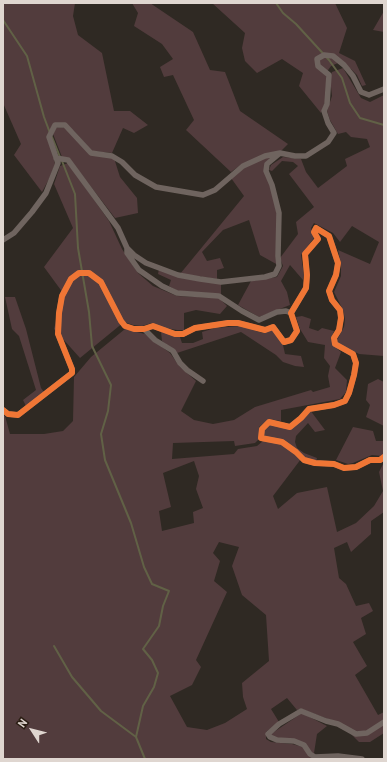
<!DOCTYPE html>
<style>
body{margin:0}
#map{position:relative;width:387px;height:762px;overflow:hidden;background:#2f2923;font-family:"PT Sans",sans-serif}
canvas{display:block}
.frame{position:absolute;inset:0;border:4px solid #dfd6d0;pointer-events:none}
.north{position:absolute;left:12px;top:710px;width:40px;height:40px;-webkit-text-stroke:3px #2b1e14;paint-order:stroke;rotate:306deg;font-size:11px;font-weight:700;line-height:16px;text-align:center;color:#dfd6d0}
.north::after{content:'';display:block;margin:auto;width:14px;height:18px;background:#dfd6d0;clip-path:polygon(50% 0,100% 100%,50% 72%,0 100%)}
</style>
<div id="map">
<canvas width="387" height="762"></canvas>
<div class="frame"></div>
<div class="north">N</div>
</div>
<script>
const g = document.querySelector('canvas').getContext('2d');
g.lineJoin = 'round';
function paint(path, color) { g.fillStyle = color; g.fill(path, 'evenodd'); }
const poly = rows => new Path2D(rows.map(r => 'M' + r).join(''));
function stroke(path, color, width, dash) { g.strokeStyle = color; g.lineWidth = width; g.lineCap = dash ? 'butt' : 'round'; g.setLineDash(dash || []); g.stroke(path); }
paint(poly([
 [3,3,75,3,73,16,78,35,102,53,114,111,130,111,148,125,134,133,123,128,112,153,92,151,74,131,53,124,47,139,53,152,55,164,49,179,42,192,14,155,21,144,3,103],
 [132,3,150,3,193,32,210,70,225,72,240,111,288,144,281,151,242,164,231,172,186,130,194,120,173,75,164,77,160,67,173,59,162,44,134,26,138,13],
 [212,3,335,3,347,28,339,53,355,61,366,85,362,86,357,75,351,69,338,63,331,66,326,73,327,97,321,113,299,86,303,73,282,59,257,73,245,61,242,48,245,33],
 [384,11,384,32,373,30],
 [343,68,361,98,370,102,384,95,384,356,359,354,338,343,337,340,344,327,345,319,343,310,334,292,341,276,341,264,338,250,370,264,379,242,352,226,340,242,333,233,314,223,311,228,314,238,301,255,304,275,303,280,290,265,281,281,287,292,290,305,259,317,238,305,251,281,277,277,283,266,280,258,298,234,296,222,314,207,289,174,298,166,293,162,282,161,272,171,269,170,271,165,283,157,301,159,306,172,318,188,347,166,345,159,370,147,367,139,351,137,346,132,338,134,330,120,327,111,332,96,330,78,332,72],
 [65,127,90,154,114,158,120,177,137,198,138,213,115,218,69,158,62,157,53,134,56,128],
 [276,155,265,163,277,214,278,265,260,255,249,220,223,230,202,252,207,261,220,258,224,268,217,270,217,279,180,274,244,196,231,178,245,167,266,157],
 [68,163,109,221,122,249,138,273,153,286,177,296,219,298,227,306,220,314,196,310,184,313,184,330,177,330,165,328,152,323,142,326,133,325,124,322,80,358,54,329,63,293,44,267,73,228,54,184,60,166],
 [159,269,221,284,221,294,177,291,169,286,171,280,158,274],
 [5,297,15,297,26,329,41,388,44,392,26,406,23,400,36,390,19,336,12,329],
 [302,316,311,319,309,328,318,331,322,328,334,331,331,339,334,346,341,352,335,368,347,380,346,392,340,399,281,410,281,421,269,419,259,427,259,439,255,443,235,446,234,441,173,443,172,459,234,454,238,449,257,446,263,441,282,444,301,459,273,496,278,509,297,493,327,487,337,532,356,523,374,506,383,491,379,472,384,462,384,512,371,521,371,534,351,552,347,542,334,548,339,578,346,584,356,606,369,603,373,611,361,618,366,634,353,642,367,666,355,675,378,715,384,712,384,721,366,732,355,731,333,721,302,709,297,710,287,698,271,709,279,722,266,732,266,739,271,742,292,744,303,747,323,759,3,759,3,415,5,416,10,434,44,434,63,431,73,421,74,377,91,357,125,329,145,334,170,353,180,367,196,381,181,411,194,420,213,424,234,420,255,407,311,390,313,392,330,387,328,376,330,366,324,358,325,345,308,342,300,329,296,317],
 [194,461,199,476,196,489,203,508,193,512,194,523,162,531,159,511,171,507,163,473],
 [219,542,239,547,232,566,242,595,266,615,269,661,242,683,243,697,247,709,225,723,207,730,187,727,170,696,192,685,201,667,196,660,227,592,214,581,220,561,213,553],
 [240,326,263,333,272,330,283,345,285,354,301,356,304,367,295,366,283,362,276,355,241,332,177,353,162,341,161,332,180,337,182,343,193,343,203,339,202,332,215,328],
 [378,379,384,382,384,426,366,417,370,405,366,400,368,384],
 [310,410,325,430,315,432,308,423,296,436,295,442,297,448,304,453,317,458,316,462,305,458,298,451,263,436,263,430,270,424,292,428],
 [353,427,373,431,376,441,384,441,384,454,382,456,372,455,353,463,348,464,336,460],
 [302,713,327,726,317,734,314,753,310,752,305,744,271,737,271,734],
 [384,724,384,733,370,742,359,742,349,732,358,735]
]), '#523c3d');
stroke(poly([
 [276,3,283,13,296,24,329,60,342,78,350,103,360,118,384,125],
 [3,20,27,56,44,117,50,133],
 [52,137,60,157],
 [62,161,75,194,78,248,89,312,92,346,111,385,108,411,101,434,105,460,131,523,144,567,152,584,169,591,163,606,159,626,143,649,152,660,158,673,154,687,143,706,136,737],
 [54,646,72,677,101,711,136,737,145,759]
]), '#616146', 2);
stroke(poly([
 [279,154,267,164,266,171,272,185,279,213,278,256,279,266,275,274,265,277,221,282,200,279,178,275,146,263,134,255,127,248,127,253,139,270,162,286,177,293,219,296,242,311,259,320,277,312,286,311,291,313],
 [56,158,68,160,118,228,127,248],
 [3,240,14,233,32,212,46,193,58,163,49,137,55,125,65,125,91,153,112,156,122,162,135,175,156,187,203,195,215,190,243,166,265,156,280,153,295,156,306,156,328,142,334,133,328,123,324,111,327,104,329,75,318,66,317,59,324,55,333,56,344,65,353,76,361,92,369,95,384,89],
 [144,329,155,340,173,351,180,363,187,370,203,381],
 [3,410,8,414,18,415,72,373,72,369,58,334,59,313,62,296,71,279,79,273,89,273,101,282,121,321,125,326,134,329,144,329,153,326,175,334,183,334,195,328,228,323,238,323,265,330,273,327,284,342,291,340,297,331,291,313,306,288,307,275,305,254,318,239,314,232,316,228,329,236,338,263,336,275,329,291,332,300,340,310,341,318,339,330,334,338,335,344,353,354,356,363,354,375,349,393,345,401,334,405,309,409,301,418,290,427,269,422,262,429,261,438,282,442,296,452,304,460,315,463,334,464,344,468,356,467,370,460,380,460,384,457],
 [362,759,338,756,315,757,310,754,304,745,294,741,277,740,270,737,268,734,279,724,301,711,326,721,338,724,356,734,367,733,384,722]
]), '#6f645f', 5.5);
stroke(poly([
 [3,410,8,414,18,415,72,373,72,369,58,334,59,313,62,296,71,279,79,273,89,273,101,282,121,321,125,326,134,329,144,329,153,326,175,334,183,334,195,328,228,323,238,323,265,330,273,327,284,342,291,340,297,331,291,313,306,288,307,275,305,254,318,239,314,232,316,228,329,236,338,263,336,275,329,291,332,300,340,310,341,318,339,330,334,338,335,344,353,354,356,363,354,375,349,393,345,401,334,405,309,409,301,418,290,427,269,422,262,429,261,438,282,442,296,452,304,460,315,463,334,464,344,468,356,467,370,460,380,460,384,457]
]), '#f07635', 6);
</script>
